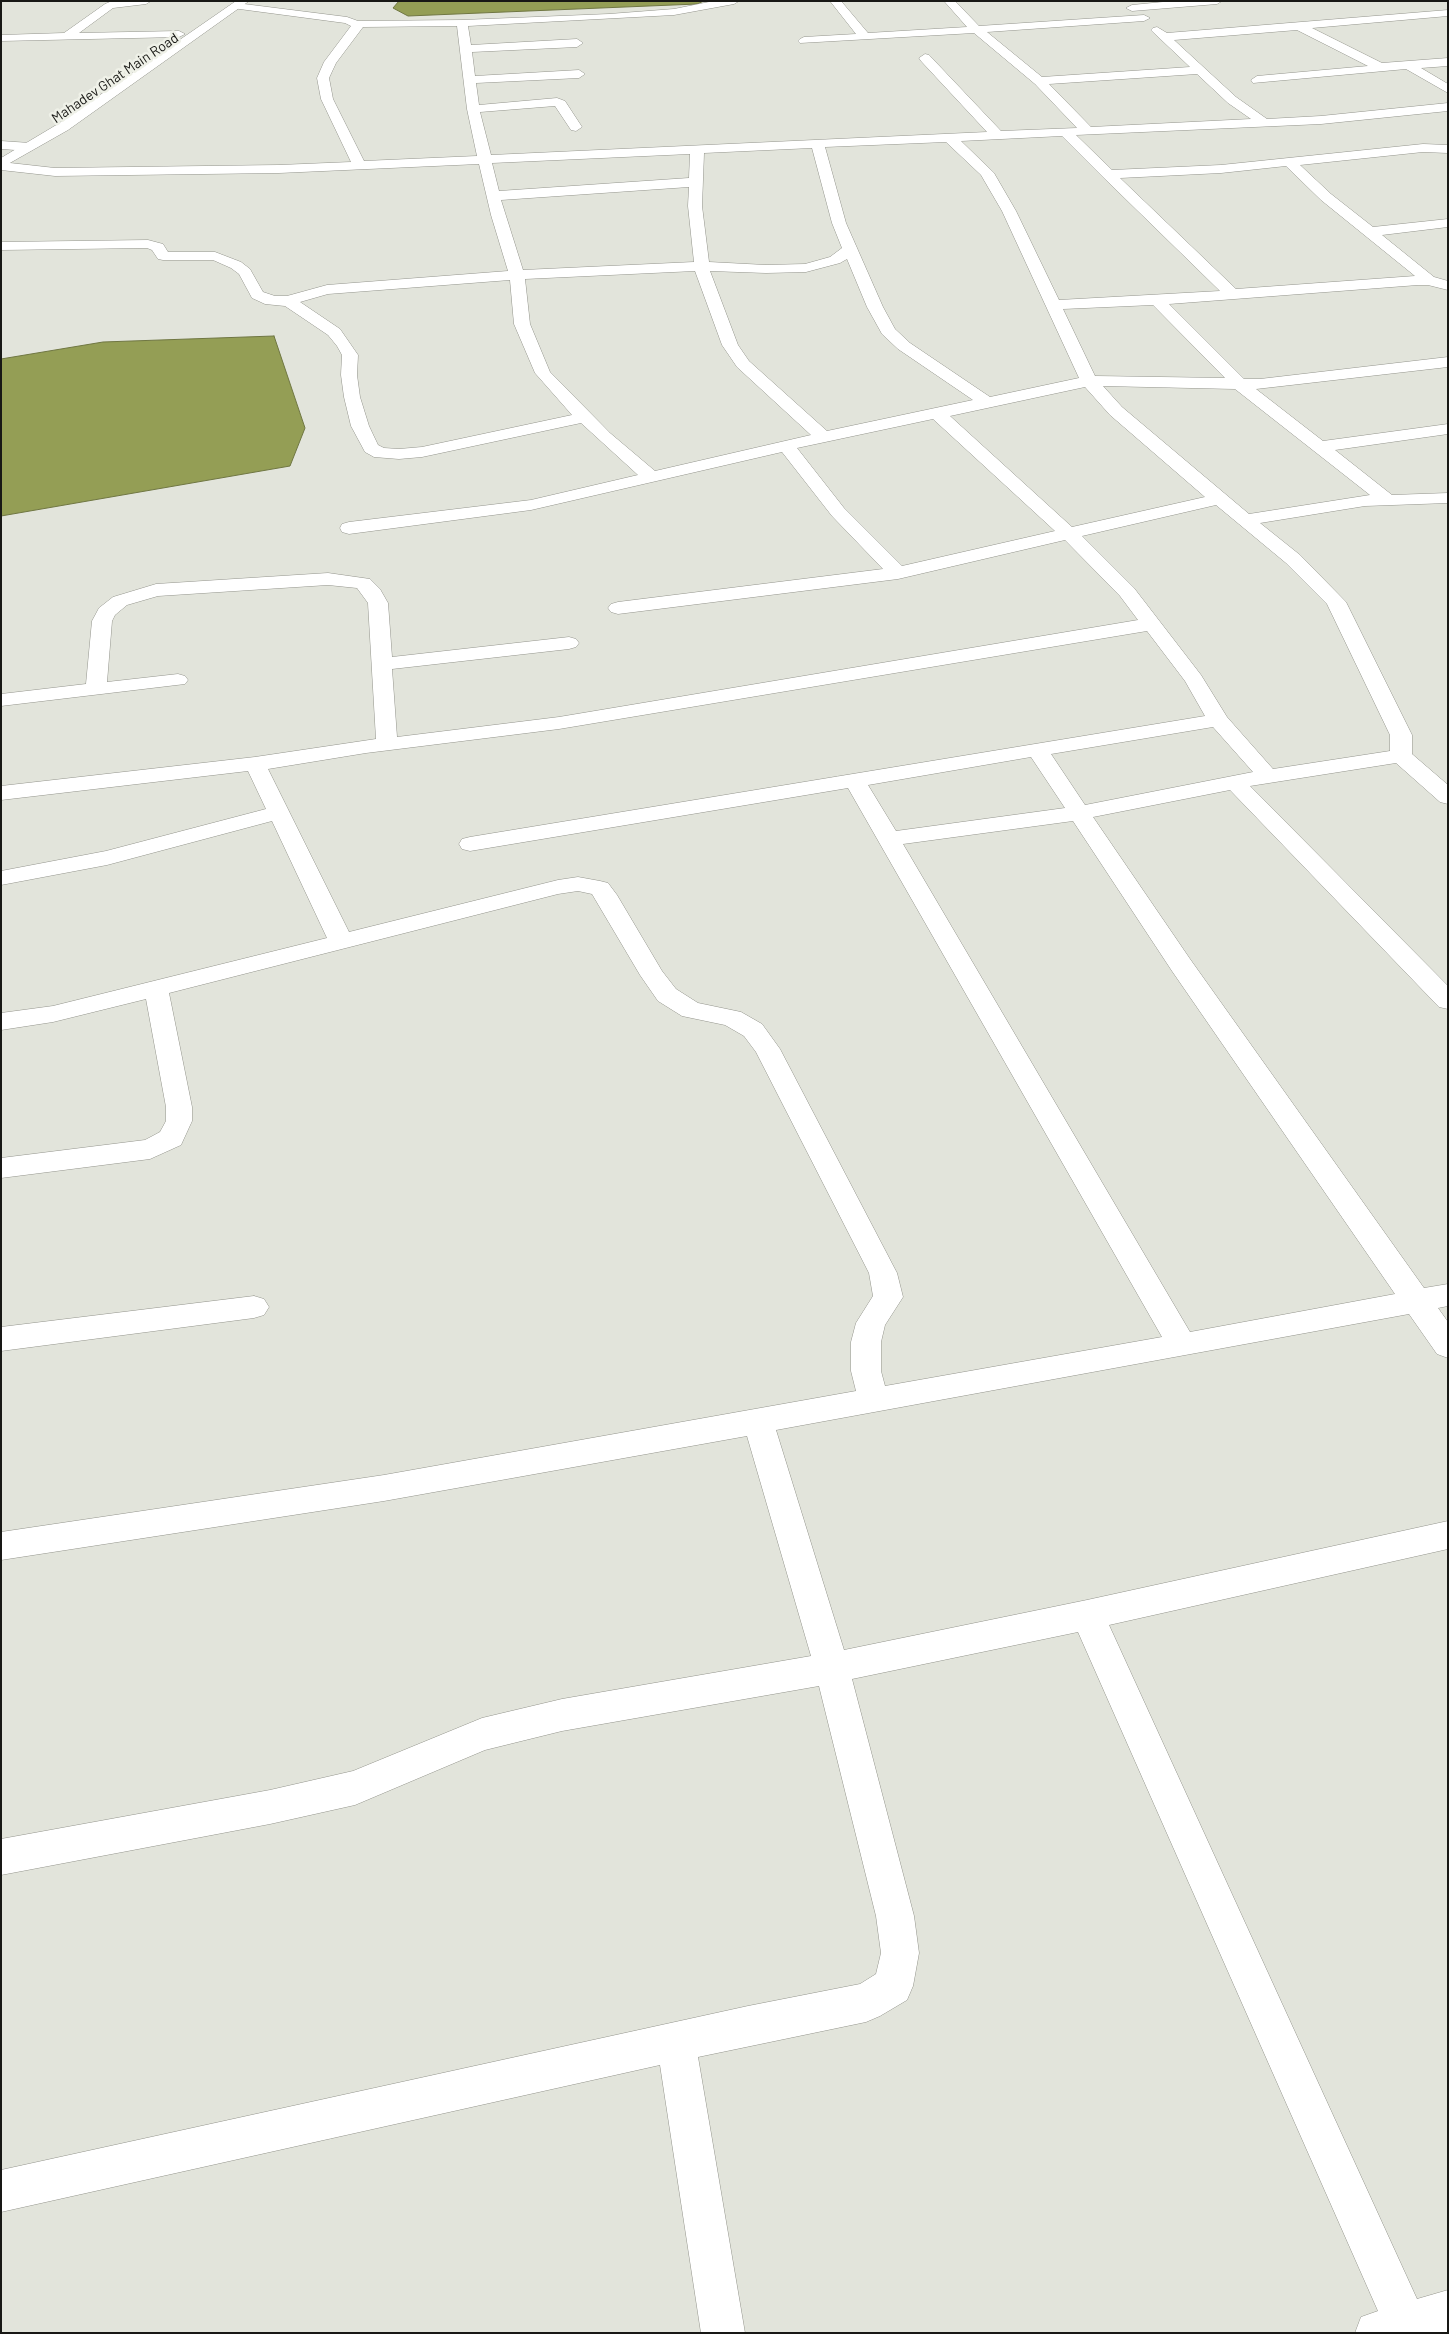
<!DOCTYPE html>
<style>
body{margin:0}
#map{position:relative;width:1449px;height:2334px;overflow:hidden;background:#e2e4db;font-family:Barlow,sans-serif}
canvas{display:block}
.frame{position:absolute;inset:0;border:2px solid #181815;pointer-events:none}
</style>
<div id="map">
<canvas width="1449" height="2334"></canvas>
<div class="frame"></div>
</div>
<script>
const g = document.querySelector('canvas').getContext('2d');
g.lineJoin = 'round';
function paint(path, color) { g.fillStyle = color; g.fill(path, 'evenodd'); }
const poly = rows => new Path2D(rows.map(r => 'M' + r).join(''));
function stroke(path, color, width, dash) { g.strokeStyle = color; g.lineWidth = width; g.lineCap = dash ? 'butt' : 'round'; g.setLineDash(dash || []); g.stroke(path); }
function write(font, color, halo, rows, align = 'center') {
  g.font = font + ' Barlow,sans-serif'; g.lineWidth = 5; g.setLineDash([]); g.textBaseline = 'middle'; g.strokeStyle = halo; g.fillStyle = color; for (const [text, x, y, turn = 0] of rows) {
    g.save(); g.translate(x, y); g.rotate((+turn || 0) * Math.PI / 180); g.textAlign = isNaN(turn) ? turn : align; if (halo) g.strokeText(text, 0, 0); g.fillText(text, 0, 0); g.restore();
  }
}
const water = poly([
 [399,1,704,1,697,4,408,16,393,8,399,1],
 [274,336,305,428,290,466,1,516,1,359,103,342,274,336]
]);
paint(water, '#949e55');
stroke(water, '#6f7642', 1);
const minor = poly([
 [112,1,151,1,146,4,113,8,79,33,179,31,185,34,179,37,1,41,1,35,64,33,105,4,112,1],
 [714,1,739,1,734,4,674,15,468,26,471,45,577,39,583,43,577,47,472,52,475,76,579,70,585,74,579,78,476,83,479,105,557,98,565,101,582,127,576,131,571,130,555,106,480,112,491,155,987,132,921,61,919,58,925,54,929,55,1001,131,1077,128,1035,84,974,33,800,43,798,41,800,39,804,37,856,34,830,1,841,1,868,33,967,27,944,1,955,1,979,26,1144,15,1150,18,1144,21,987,32,1042,77,1190,67,1153,32,1151,30,1153,28,1157,27,1167,33,1448,10,1448,16,1312,28,1382,63,1448,58,1448,66,1421,68,1448,84,1448,93,1406,69,1253,83,1251,80,1257,76,1368,66,1297,30,1174,40,1236,97,1267,119,1321,116,1448,103,1448,111,1321,124,1076,135,1112,170,1221,165,1423,144,1448,145,1448,153,1423,152,1300,165,1331,194,1373,227,1448,219,1448,227,1382,235,1434,277,1448,281,1448,290,1428,285,1418,285,1169,304,1244,379,1260,379,1448,357,1448,367,1256,389,1323,441,1448,424,1448,434,1335,450,1392,495,1448,493,1448,503,1365,506,1260,523,1300,555,1346,602,1412,735,1412,754,1448,785,1448,804,1440,802,1396,763,1250,786,1448,986,1448,1009,1439,1007,1230,790,1093,817,1190,959,1424,1288,1448,1284,1448,1306,1438,1308,1448,1322,1448,1358,1437,1354,1409,1314,776,1430,844,1650,1087,1600,1448,1521,1448,1549,1109,1625,1417,2299,1448,2290,1448,2333,1355,2333,1361,2317,1378,2311,1078,1632,852,1679,914,1916,919,1953,913,1986,907,2000,880,2016,866,2022,698,2057,745,2333,701,2333,660,2065,1,2212,1,2170,748,2006,860,1984,876,1974,881,1953,876,1916,819,1686,562,1731,485,1750,355,1805,270,1824,1,1875,1,1839,270,1790,353,1771,482,1718,562,1699,811,1656,747,1436,384,1501,1,1560,1,1532,384,1475,856,1391,851,1371,851,1342,856,1323,873,1296,869,1273,756,1052,744,1036,725,1025,682,1016,658,1001,640,975,592,894,578,891,558,894,169,993,192,1107,192,1121,181,1145,150,1159,1,1178,1,1158,145,1140,160,1132,166,1121,166,1107,146,999,53,1022,1,1030,1,1013,53,1006,327,938,272,821,107,865,1,885,1,871,106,851,266,809,248,771,1,800,1,786,255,757,376,739,368,603,357,588,328,585,158,596,127,605,115,615,112,621,107,682,178,674,185,676,188,680,185,684,1,706,1,694,86,684,92,621,99,608,113,597,156,584,328,573,370,579,380,589,388,603,392,657,569,637,576,639,579,643,576,647,569,649,392,669,397,737,559,717,1138,620,1120,596,1065,540,898,579,618,614,611,612,608,608,611,604,618,602,883,569,832,516,782,452,531,510,349,534,342,532,340,528,342,524,349,522,531,500,638,475,581,423,422,457,399,459,374,457,365,452,351,426,344,397,341,375,342,355,337,346,328,335,285,306,265,304,252,298,239,274,231,268,213,260,163,260,158,259,152,250,147,248,1,250,1,242,148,240,163,244,168,252,215,252,241,262,250,269,263,292,275,296,287,296,327,285,508,271,491,215,479,164,279,173,55,176,1,170,1,162,55,168,279,165,351,162,321,99,317,78,324,62,351,26,345,23,232,8,230,6,232,4,236,3,347,17,358,21,462,20,609,14,674,9,714,1],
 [457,26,467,109,477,156,364,161,333,99,329,78,336,63,363,27,457,26],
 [1197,74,1228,103,1251,119,1091,127,1049,84,1197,74],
 [1062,136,1103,177,1220,291,1059,300,1016,211,994,173,961,141,1062,136],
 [946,142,981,175,1002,211,1079,378,990,397,910,343,895,329,883,307,846,223,825,147,946,142],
 [812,148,832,223,842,248,830,257,805,264,766,265,709,262,702,206,704,153,812,148],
 [690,154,689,178,499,191,492,163,690,154],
 [1286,166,1321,200,1415,276,1236,289,1120,178,1221,173,1286,166],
 [689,187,688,206,694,262,523,270,501,200,689,187],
 [847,259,867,307,882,334,898,349,973,400,827,431,749,361,738,345,710,271,766,273,806,272,840,263,847,259],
 [695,271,722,345,737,367,811,435,655,471,610,433,550,372,530,324,525,279,695,271],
 [510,280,514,324,535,373,572,415,422,447,399,449,384,448,378,445,369,426,360,397,357,375,358,355,340,329,300,302,328,294,510,280],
 [1153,305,1225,378,1095,376,1063,309,1153,305],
 [1103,386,1235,389,1370,495,1249,514,1122,407,1103,386],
 [1085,387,1110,415,1205,497,1072,527,950,416,1085,387],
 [933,419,1055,531,902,566,844,508,797,448,933,419],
 [1216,505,1286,563,1327,604,1390,735,1390,751,1273,769,1227,717,1201,675,1134,588,1082,536,1216,505],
 [1147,631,1185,681,1205,716,470,837,462,839,459,844,462,849,470,851,848,788,1162,1337,885,1386,881,1371,881,1342,885,1325,903,1297,897,1273,780,1049,762,1024,741,1012,698,1003,676,989,662,971,617,895,608,883,600,881,578,877,558,880,349,932,268,769,366,753,559,729,1147,631],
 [1213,727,1253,772,1085,805,1051,754,1213,727],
 [1031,757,1065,808,896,831,868,785,1031,757],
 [1073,821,1172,971,1395,1294,1190,1332,903,844,1073,821],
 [1173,1,1222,1,1217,4,1132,11,1126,8,1132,5,1173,1],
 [1,141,30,143,37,147,30,151,1,149,1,141],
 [254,1296,264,1299,269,1307,264,1315,254,1318,1,1351,1,1327,254,1296]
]);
const tertiary = poly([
 [236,1,249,1,68,130,1,168,1,158,58,124,236,1]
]);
stroke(minor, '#93948c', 1);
stroke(tertiary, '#93948c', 1);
paint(minor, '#fff');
paint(tertiary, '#fff');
write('14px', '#181815', '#eff1e8', [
 ["Mahadev Ghat Main Road",115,78,-34]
]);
</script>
